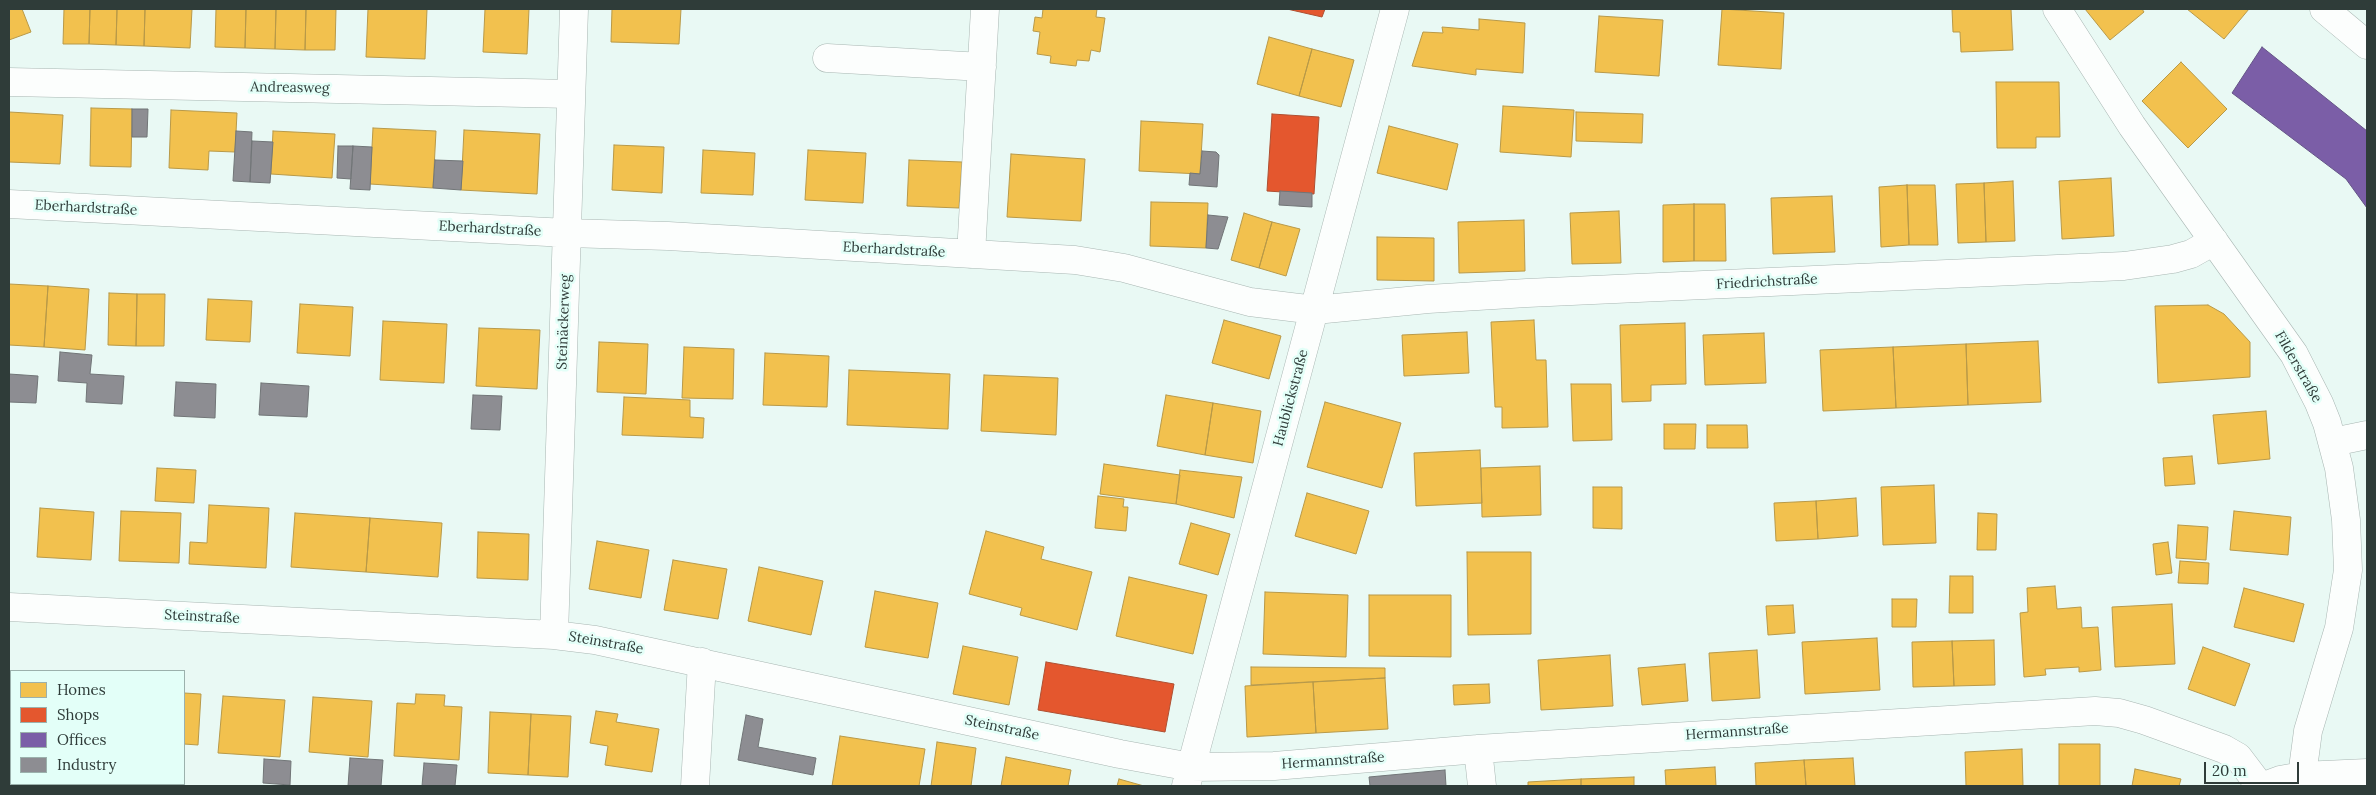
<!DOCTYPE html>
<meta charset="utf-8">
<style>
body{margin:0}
#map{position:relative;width:2376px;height:795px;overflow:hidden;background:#e9f9f4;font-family:Lora,serif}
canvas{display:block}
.frame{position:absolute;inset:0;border:10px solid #2f3c39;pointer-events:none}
.legend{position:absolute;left:10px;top:670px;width:175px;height:115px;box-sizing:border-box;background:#e3fff8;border:1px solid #9bb1ac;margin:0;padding:6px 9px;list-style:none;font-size:15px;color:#2f3c39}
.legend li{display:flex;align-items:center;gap:10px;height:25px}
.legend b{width:25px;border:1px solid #9bb1ac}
.scale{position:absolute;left:2204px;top:762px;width:95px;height:22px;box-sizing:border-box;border:2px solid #2f3c39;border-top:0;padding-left:6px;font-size:15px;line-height:18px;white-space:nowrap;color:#2f3c39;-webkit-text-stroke:4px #e3fff8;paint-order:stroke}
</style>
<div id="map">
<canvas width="2376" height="795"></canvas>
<div class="frame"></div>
<ul class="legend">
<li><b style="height:14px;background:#f2c14e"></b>Homes</li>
<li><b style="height:14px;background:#e4572e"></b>Shops</li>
<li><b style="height:14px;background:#7b5ea7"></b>Offices</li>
<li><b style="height:14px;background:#8d8d92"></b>Industry</li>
</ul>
<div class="scale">20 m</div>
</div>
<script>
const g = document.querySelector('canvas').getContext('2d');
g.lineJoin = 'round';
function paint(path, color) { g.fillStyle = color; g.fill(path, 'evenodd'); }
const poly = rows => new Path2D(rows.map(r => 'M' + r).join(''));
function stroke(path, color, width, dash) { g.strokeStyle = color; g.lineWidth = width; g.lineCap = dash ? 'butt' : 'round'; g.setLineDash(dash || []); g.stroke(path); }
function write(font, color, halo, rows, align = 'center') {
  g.font = font + ' Lora,serif'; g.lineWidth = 5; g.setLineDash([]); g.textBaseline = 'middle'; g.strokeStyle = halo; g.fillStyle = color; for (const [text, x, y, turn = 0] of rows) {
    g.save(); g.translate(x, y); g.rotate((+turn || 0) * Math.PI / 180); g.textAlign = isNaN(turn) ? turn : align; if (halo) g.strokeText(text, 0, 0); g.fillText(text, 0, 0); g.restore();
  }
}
const homes = poly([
 [9,9,22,9,31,32,9,40,9,9],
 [64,9,90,9,89,44,63,44,64,9],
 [90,9,117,9,116,45,89,44,90,9],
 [117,9,145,9,144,46,116,45,117,9],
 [145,9,192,9,190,48,144,46,145,9],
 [216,9,246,9,245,48,215,47,216,9],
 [246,9,276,9,275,49,245,48,246,9],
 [276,9,306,9,305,50,275,49,276,9],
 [306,9,336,9,335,50,305,50,306,9],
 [368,9,427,9,425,59,366,57,368,9],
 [485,9,529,9,527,54,483,52,485,9],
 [612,9,681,9,679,44,611,42,612,9],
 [1043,9,1097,9,1096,17,1105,18,1100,52,1091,50,1089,61,1077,60,1076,66,1050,63,1051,56,1037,54,1040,32,1033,31,1035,17,1042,18,1043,9],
 [1722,9,1784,13,1781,69,1718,65,1722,9],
 [1952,9,2011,9,2013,50,1961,52,1960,32,1953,32,1952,9],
 [2085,9,2142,9,2144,12,2110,40,2085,9],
 [2187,9,2249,9,2224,39,2187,9],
 [1599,16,1663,20,1659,76,1595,72,1599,16],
 [1479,19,1525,23,1523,73,1476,69,1476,75,1412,66,1423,32,1443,33,1442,27,1479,30,1479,19],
 [1269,37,1312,49,1299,96,1257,84,1269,37],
 [1312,49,1354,60,1341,107,1299,96,1312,49],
 [2181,62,2227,109,2188,148,2142,101,2181,62],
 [1996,82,2059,82,2060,137,2036,137,2036,148,1997,148,1996,82],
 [1503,106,1574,110,1571,157,1500,152,1503,106],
 [91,108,132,109,131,167,90,166,91,108],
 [171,110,237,113,235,152,209,151,208,170,169,168,171,110],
 [9,112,63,115,60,164,9,162,9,112],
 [1576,112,1643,114,1642,143,1576,141,1576,112],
 [1141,121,1203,124,1200,174,1139,171,1141,121],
 [1389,126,1458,144,1447,190,1377,173,1389,126],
 [373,128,436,131,433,188,370,184,373,128],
 [464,130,540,134,537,194,461,190,464,130],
 [273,131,335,134,332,178,271,174,273,131],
 [614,145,664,147,662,193,612,190,614,145],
 [703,150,755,153,753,195,701,193,703,150],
 [808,150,866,153,863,203,805,200,808,150],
 [1011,154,1085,159,1081,221,1007,217,1011,154],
 [909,160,962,162,959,208,907,206,909,160],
 [2111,178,2114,236,2062,239,2059,181,2111,178],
 [2013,181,2015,241,1986,242,1984,183,2013,181],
 [1984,183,1986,242,1958,243,1956,184,1984,183],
 [1907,185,1909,245,1881,247,1879,187,1907,185],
 [1907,185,1935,185,1938,245,1909,245,1907,185],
 [1832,196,1835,252,1773,254,1771,198,1832,196],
 [1151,202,1208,203,1206,248,1150,246,1151,202],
 [1694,204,1694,261,1663,262,1663,205,1694,204],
 [1694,204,1725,204,1726,261,1694,261,1694,204],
 [1619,211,1621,263,1572,264,1570,213,1619,211],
 [1244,213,1272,222,1259,268,1231,260,1244,213],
 [1524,220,1525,271,1459,273,1458,222,1524,220],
 [1272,222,1300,229,1286,276,1259,268,1272,222],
 [1377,237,1434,238,1434,281,1377,280,1377,237],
 [9,284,48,286,44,347,9,345,9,284],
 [48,286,89,289,85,350,44,347,48,286],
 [109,293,137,294,136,346,108,345,109,293],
 [137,294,165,294,164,346,136,346,137,294],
 [208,299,252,301,250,342,206,340,208,299],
 [300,304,353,307,350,356,297,353,300,304],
 [2208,305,2224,314,2250,342,2250,377,2158,383,2155,306,2208,305],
 [1224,320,1281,336,1269,379,1212,363,1224,320],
 [1534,320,1536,360,1546,360,1548,427,1502,428,1502,407,1495,407,1491,322,1534,320],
 [383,321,447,324,444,383,380,380,383,321],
 [1685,323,1686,384,1651,385,1651,401,1622,402,1620,325,1685,323],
 [479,328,540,330,537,389,476,386,479,328],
 [1467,332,1469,373,1404,376,1402,335,1467,332],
 [1764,333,1766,383,1705,385,1703,335,1764,333],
 [2038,341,2041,402,1968,405,1966,344,2038,341],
 [599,342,648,344,646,394,597,392,599,342],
 [1966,344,1968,405,1896,408,1893,347,1966,344],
 [684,347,734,349,733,399,682,398,684,347],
 [1893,347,1896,408,1823,411,1820,350,1893,347],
 [765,353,829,356,827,407,763,405,765,353],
 [849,370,950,374,948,429,847,425,849,370],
 [984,375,1058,378,1056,435,981,431,984,375],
 [1571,384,1611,384,1612,440,1573,441,1571,384],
 [1166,395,1213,403,1205,455,1157,446,1166,395],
 [624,397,690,400,690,417,704,418,703,438,622,435,624,397],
 [1325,402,1401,423,1382,488,1307,467,1325,402],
 [1213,403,1261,411,1253,463,1205,455,1213,403],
 [2266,411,2270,459,2218,464,2213,415,2266,411],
 [1664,424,1696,424,1695,449,1664,449,1664,424],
 [1707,425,1747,425,1748,448,1707,448,1707,425],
 [1480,450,1482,503,1416,506,1414,453,1480,450],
 [2192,456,2195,484,2165,486,2163,458,2192,456],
 [1104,464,1180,475,1176,504,1100,494,1104,464],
 [1540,466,1541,515,1482,517,1481,468,1540,466],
 [157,468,196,470,194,503,155,501,157,468],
 [1180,470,1242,477,1234,518,1176,504,1180,470],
 [1934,485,1936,543,1883,545,1881,487,1934,485],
 [1593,487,1622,487,1622,529,1593,528,1593,487],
 [1307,493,1369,511,1356,554,1295,536,1307,493],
 [1098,496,1124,499,1123,507,1128,507,1126,531,1095,528,1098,496],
 [1856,498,1858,536,1818,539,1816,501,1856,498],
 [1816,501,1818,539,1776,541,1774,503,1816,501],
 [209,505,269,508,266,568,189,564,190,542,207,543,209,505],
 [40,508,94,512,91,560,37,557,40,508],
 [121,511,181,513,179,563,119,561,121,511],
 [2234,511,2291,517,2288,555,2230,550,2234,511],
 [295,513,370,518,366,572,291,567,295,513],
 [1978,513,1997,514,1996,550,1977,550,1978,513],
 [370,518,442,523,438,577,366,572,370,518],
 [1191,523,1230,534,1218,575,1179,564,1191,523],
 [2178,525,2208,527,2206,560,2176,558,2178,525],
 [986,531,1044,547,1041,559,1092,572,1077,630,1020,615,1022,608,969,594,986,531],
 [478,532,529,534,528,580,477,578,478,532],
 [597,541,649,550,641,598,589,589,597,541],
 [2168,542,2172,573,2156,575,2153,544,2168,542],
 [1467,552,1531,552,1531,634,1468,635,1467,552],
 [673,560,727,569,718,619,664,610,673,560],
 [2180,561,2209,563,2208,584,2178,583,2180,561],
 [759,567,823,581,811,635,748,621,759,567],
 [1950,576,1973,576,1973,613,1949,613,1950,576],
 [1129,577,1207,595,1193,654,1116,636,1129,577],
 [2055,586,2057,609,2081,607,2082,628,2098,627,2101,670,2079,672,2079,667,2045,669,2046,675,2024,677,2020,613,2028,612,2027,588,2055,586],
 [2244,588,2304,604,2294,642,2234,627,2244,588],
 [875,591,938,603,928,658,865,647,875,591],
 [1265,592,1348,595,1346,657,1263,654,1265,592],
 [1369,595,1451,595,1451,657,1369,656,1369,595],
 [1892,599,1917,599,1916,627,1892,627,1892,599],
 [2172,604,2175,664,2115,667,2112,607,2172,604],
 [1793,605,1795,633,1768,635,1766,606,1793,605],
 [1877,638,1880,690,1805,694,1802,642,1877,638],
 [1994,640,1995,685,1954,686,1952,641,1994,640],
 [1952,641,1954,686,1913,687,1912,642,1952,641],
 [963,646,1018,657,1009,705,953,694,963,646],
 [2203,647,2250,664,2235,706,2188,689,2203,647],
 [1757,650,1760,698,1712,701,1709,653,1757,650],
 [1610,655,1613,706,1541,710,1538,660,1610,655],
 [1685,664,1688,701,1642,705,1638,668,1685,664],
 [1251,667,1385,668,1385,678,1251,685,1251,667],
 [1385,678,1388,729,1316,733,1313,682,1385,678],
 [1313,682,1316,733,1247,737,1245,686,1313,682],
 [1489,684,1490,703,1454,705,1453,685,1489,684],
 [184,693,201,694,198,745,184,744,184,693],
 [416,694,445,695,444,706,462,707,459,760,394,756,397,703,415,704,416,694],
 [223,696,285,700,280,757,218,753,223,696],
 [313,697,372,701,368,757,309,752,313,697],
 [596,711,618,714,616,722,659,729,652,772,605,765,608,746,590,743,596,711],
 [490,712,531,714,528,775,488,773,490,712],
 [531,714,571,716,568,777,528,775,531,714],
 [840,736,925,749,919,786,832,786,840,736],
 [937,742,976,748,971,786,931,786,937,742],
 [2059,744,2100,744,2100,786,2059,786,2059,744],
 [2022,749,2023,786,1966,786,1965,752,2022,749],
 [1006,757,1071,770,1068,786,1001,786,1006,757],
 [1853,758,1855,786,1806,786,1804,760,1853,758],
 [1804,760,1806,786,1756,786,1755,763,1804,760],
 [1715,767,1716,786,1666,786,1665,770,1715,767],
 [2135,769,2181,779,2179,786,2132,786,2135,769],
 [1634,777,1634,786,1581,786,1581,779,1634,777],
 [1119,779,1144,786,1117,786,1119,779],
 [1581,779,1581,786,1528,786,1528,782,1581,779]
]);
paint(homes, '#f2c14e');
stroke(homes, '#b89948', 1);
const shops = poly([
 [1287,9,1325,9,1322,17,1287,9],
 [1272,114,1319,117,1314,194,1267,191,1272,114],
 [1046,662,1174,684,1165,732,1038,710,1046,662]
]);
paint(shops, '#e4572e');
stroke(shops, '#ae4f31', 1);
const offices = poly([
 [2262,47,2367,131,2367,208,2346,179,2232,93,2262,47]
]);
paint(offices, '#7b5ea7');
stroke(offices, '#645486', 1);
const industry = poly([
 [132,109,148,109,147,137,132,137,132,109],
 [236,131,252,132,250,182,233,181,236,131],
 [252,141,273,142,270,183,250,182,252,141],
 [338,146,353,146,351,179,337,178,338,146],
 [353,146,372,147,370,190,350,189,353,146],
 [1202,151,1216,152,1219,155,1217,187,1189,185,1190,173,1200,174,1202,151],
 [435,160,463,161,461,190,433,188,435,160],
 [1280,191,1312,193,1312,207,1279,205,1280,191],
 [1208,215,1228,217,1218,249,1206,248,1208,215],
 [60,352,92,355,90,374,124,376,122,404,86,402,87,383,58,381,60,352],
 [9,374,38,376,36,403,9,402,9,374],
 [176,382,216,384,215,418,174,416,176,382],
 [261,383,309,386,307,417,259,415,261,383],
 [473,395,502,396,500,430,471,429,473,395],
 [746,715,763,719,758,747,816,758,813,775,738,760,746,715],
 [350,758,383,760,381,786,348,786,350,758],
 [264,759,291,761,290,785,263,783,264,759],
 [424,763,457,765,455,786,422,786,424,763],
 [1445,770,1446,786,1370,786,1369,777,1445,770]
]);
paint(industry, '#8d8d92');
stroke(industry, '#717577', 1);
const minor = poly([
 [2057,9,2132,126,2294,354,2319,403,2327,423,2339,468,2346,520,2348,570,2339,628,2308,731,2302,776],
 [2324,9,2367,45],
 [827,58,982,67],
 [9,82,571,94],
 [9,204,567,233,668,236,1075,260,1124,268,1250,302,1315,310,1428,299,1527,293,2124,266,2173,259,2191,254,2214,241],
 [971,254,985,9],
 [2333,442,2367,435],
 [9,607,554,635,595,640,1120,754,1191,767,1274,766,1478,749,2095,711,2119,713,2144,720,2224,749,2238,757,2260,786],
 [554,635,574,9],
 [1478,749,1482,786],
 [695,786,702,662],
 [1186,786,1395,9],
 [2264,786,2280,780,2302,776,2367,773]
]);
stroke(minor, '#a8b6b2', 29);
stroke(minor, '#fcfefd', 28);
write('14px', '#2f3c39', '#e3fff8', [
 ["Andreasweg",290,88,1],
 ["Eberhardstraße",86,208,3],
 ["Eberhardstraße",490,229,3],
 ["Eberhardstraße",894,250,3],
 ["Friedrichstraße",1767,282,-3],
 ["Steinäckerweg",564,322,-88],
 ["Filderstraße",2298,367,60],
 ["Haublickstraße",1291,398,-75],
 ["Steinstraße",202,617,3],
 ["Steinstraße",606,643,10],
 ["Steinstraße",1002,728,12],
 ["Hermannstraße",1737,732,-4],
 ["Hermannstraße",1333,761,-4]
]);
</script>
